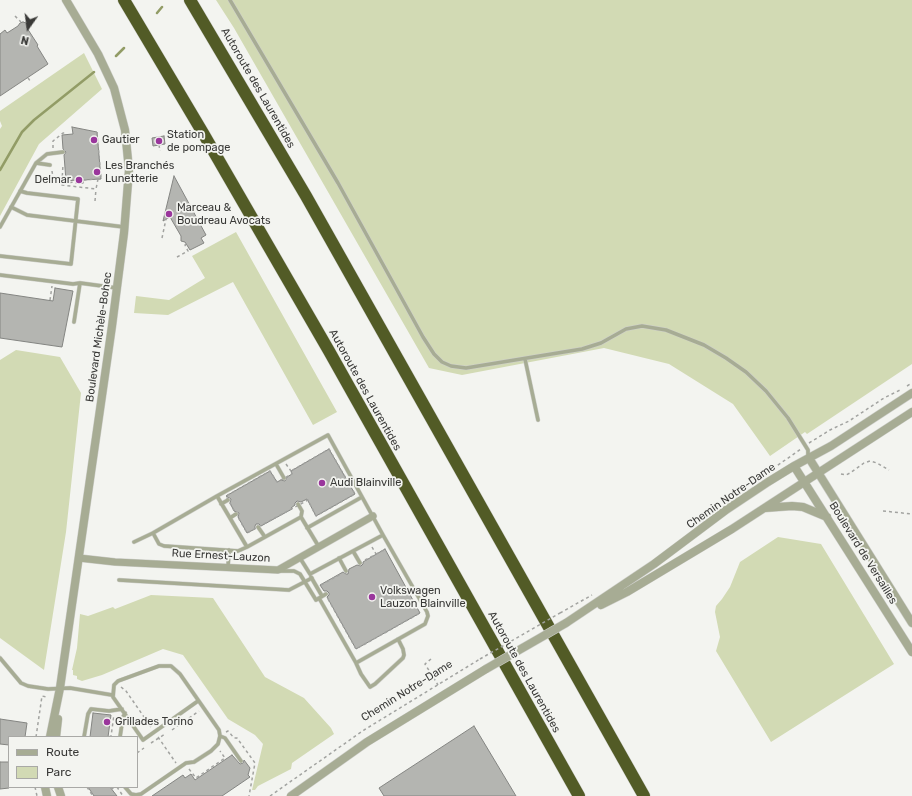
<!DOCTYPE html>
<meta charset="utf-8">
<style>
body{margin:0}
#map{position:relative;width:912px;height:796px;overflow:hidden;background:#f3f4f0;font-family:Rubik,sans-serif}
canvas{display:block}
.legend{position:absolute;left:8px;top:736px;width:130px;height:52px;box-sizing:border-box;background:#f3f4f0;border:1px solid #a9a9a6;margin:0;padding:5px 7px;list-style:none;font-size:12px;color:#393937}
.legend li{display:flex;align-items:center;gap:8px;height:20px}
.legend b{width:20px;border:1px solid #a9a9a6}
.north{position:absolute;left:8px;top:8px;width:40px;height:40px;-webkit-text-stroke:3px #f3f4f0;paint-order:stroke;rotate:194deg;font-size:11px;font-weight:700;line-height:16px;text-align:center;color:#393937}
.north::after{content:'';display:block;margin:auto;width:14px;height:18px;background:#393937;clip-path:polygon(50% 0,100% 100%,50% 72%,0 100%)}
</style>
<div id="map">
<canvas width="912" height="796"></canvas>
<ul class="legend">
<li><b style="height:5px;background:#a7ac94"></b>Route</li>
<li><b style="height:11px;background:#d2dab4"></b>Parc</li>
</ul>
<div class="north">N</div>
</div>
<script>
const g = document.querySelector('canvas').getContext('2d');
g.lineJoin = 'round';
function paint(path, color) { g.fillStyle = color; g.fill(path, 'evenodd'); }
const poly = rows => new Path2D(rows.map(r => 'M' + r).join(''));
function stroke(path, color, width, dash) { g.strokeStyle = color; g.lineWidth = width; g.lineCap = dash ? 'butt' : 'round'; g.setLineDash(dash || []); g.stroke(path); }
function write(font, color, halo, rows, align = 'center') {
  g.font = font + ' Rubik,sans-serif'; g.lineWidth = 3.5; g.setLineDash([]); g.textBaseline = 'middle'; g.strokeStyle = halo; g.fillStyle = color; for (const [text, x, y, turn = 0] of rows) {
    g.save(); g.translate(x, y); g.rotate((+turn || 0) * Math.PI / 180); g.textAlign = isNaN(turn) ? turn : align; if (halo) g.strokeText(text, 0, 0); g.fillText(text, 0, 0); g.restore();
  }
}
paint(poly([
 [216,0,912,0,912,364,807,434,805,432,770,456,733,404,669,364,604,348,462,375,429,368,234,28],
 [84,53,102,89,39,144,0,216,0,129,2,126,0,121,0,111],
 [236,232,337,412,313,425,233,282,168,315,134,313,136,296,169,300,205,278,192,256],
 [16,350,60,357,81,393,66,532,44,670,0,638,0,360],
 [778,537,821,544,894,664,771,742,716,651,720,637,715,612,716,606,722,599,730,587,740,562],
 [151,595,213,598,265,677,304,698,331,728,334,734,292,763,291,769,258,786,255,790,252,790,263,744,255,735,228,719,183,655,163,649,102,675,82,681,77,679,77,676,73,675,73,670,72,670,77,648,80,614,88,616,113,607,115,609]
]), '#d2dab4');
stroke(poly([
 [157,13,162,7],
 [116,56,124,48],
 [0,170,22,132,34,120,94,72]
]), '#929c66', 2.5);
const building = poly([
 [23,22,26,23,27,28,38,45,37,46,48,64,0,96,0,34,5,30,7,33,18,26,20,23,23,22],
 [72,127,97,132,101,179,83,180,83,183,76,183,76,180,66,181,64,155,66,152,63,149,62,135,73,134,72,127],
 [164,136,165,144,153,146,152,138,164,136],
 [174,176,206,235,201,238,204,243,190,250,185,242,181,241,181,236,170,217,163,221,174,176],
 [55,288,73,291,62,347,0,338,0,293,53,301,55,288],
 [329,449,355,494,316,516,307,499,301,502,297,501,295,503,295,505,291,508,292,509,261,526,259,524,256,524,255,526,255,529,247,533,238,517,239,513,234,511,230,503,231,499,226,496,270,471,277,482,281,480,285,481,287,477,292,474,291,471,329,449],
 [385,549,420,613,356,649,327,597,329,595,329,593,327,591,324,591,320,585,343,572,346,574,348,574,349,569,357,565,361,566,363,564,363,562,385,549],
 [93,713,111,715,108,737,90,737,93,713],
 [0,719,27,723,25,737,9,737,9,745,0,744,0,719],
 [474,726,516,796,384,796,379,788,474,726],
 [232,755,240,764,243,763,244,760,250,768,248,775,250,777,222,796,152,796,183,775,185,778,191,774,195,780,232,755],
 [0,762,9,762,9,788,0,789,0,762],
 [88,787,110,787,117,796,94,796,88,787]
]);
paint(building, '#b4b5b1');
stroke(building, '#848582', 1);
const service = poly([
 [230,0,338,183,423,337,434,354,442,362,451,366,466,368,582,349,601,343,626,329,642,326,666,330,704,345,726,358,746,372,766,391,788,418,808,450,808,457],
 [36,163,47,154,63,152],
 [11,207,27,215,124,227],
 [0,227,36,163,50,165],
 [0,256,71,264,78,199,27,193,20,191],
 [0,275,73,284,80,283],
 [74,322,80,283,117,288],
 [525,359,538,420],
 [276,464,284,478],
 [217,496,328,435,383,535,310,574,300,558],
 [221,504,228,500],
 [298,504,302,511,301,517],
 [230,518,236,514],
 [258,527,265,537],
 [307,528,362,497],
 [134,542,153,533],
 [247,547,238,551,164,546,159,544,153,533,217,496,247,547,301,517,319,547],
 [353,551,360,563],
 [339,558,346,571],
 [228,567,229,550],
 [280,571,294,571,300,574,316,600,326,594],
 [311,577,322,596],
 [119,580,289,590,312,578],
 [319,598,356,663,425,624,428,616,427,612,383,535],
 [0,658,21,683,28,686,48,689,70,688,112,695],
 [356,663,361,674,370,687,375,684,403,658,404,655,403,649,398,639],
 [220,736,225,738,241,761],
 [84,737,88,714,91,709,109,711,122,709],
 [120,737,123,717,125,713],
 [125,787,131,794,136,795,141,794,186,763,194,762,211,751,218,744,220,736,219,730,180,674,171,666,159,666,118,681,114,685,113,697,143,740,198,701]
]);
const minor = poly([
 [79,558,115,562,278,570,373,516]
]);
const tertiary = poly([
 [809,458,912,623],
 [794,466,912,652],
 [765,508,792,506,803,507,827,517],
 [601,605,627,592,732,529,912,412],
 [566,623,654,564,726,510,768,482,794,466,831,446,912,393],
 [50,737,60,688,112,326,124,233,129,170,125,130,114,88,98,54,66,0],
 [56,737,58,719],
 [45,787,47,796],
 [58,787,61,796],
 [291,796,367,742,486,669]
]);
const motorway = poly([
 [124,0,203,133,329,351,579,796],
 [190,0,306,196,644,796]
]);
stroke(service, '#cecfcb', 4.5);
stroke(minor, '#cecfcb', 8);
stroke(tertiary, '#cecfcb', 9);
stroke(motorway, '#cecfcb', 13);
stroke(poly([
 [15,16,21,22],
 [28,78,31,82],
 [97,132,101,179,98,179],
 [159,145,160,151],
 [53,148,53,141,63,133,65,133,65,135],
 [52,171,53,178,63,179],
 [98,179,96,189,62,185,62,183,76,182,76,183,83,183,83,180,98,179],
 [62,182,63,164],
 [95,201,96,189],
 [162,238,166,219],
 [177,257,188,251,185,245,186,244],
 [50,300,52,286],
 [907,386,912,383],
 [809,443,830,430,849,421,884,398,902,389],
 [329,449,355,494,316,516,308,500,247,533,226,496,270,471,277,482,292,474,291,471,329,449],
 [286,464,291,471],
 [768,472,801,449],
 [841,474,846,475,850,473,864,463,870,461,877,463,889,470],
 [883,511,912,514],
 [372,547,376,554],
 [365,560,384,550],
 [321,585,341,574],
 [328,599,356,649,420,613,419,612],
 [560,613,592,595],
 [431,659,425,664,438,685],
 [121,687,126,691,151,727],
 [189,718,199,711],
 [172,730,183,722],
 [226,732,228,731,234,738,237,738,255,763,249,796],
 [36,737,42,696,47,697],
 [109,737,111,736,114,715],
 [158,737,176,763],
 [151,743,165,734],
 [137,753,144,748],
 [189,769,196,778,225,758,220,751],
 [35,787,37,796],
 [87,787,93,796],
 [117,787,123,796],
 [112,789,114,787],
 [270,796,364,730,480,659]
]), '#a2a3a0', 1.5, [3, 3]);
stroke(service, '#a7ac94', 3.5);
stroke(minor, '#a7ac94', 7);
stroke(tertiary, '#a7ac94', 8);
stroke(motorway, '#525b26', 12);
const tertiaryBridge = poly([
 [486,669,566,623]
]);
stroke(tertiaryBridge, '#cecfcb', 9, []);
stroke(poly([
 [480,659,560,613]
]), '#a2a3a0', 1.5, [3, 3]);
stroke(tertiaryBridge, '#a7ac94', 8);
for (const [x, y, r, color] of [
 [94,140,4,"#9a369c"],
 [159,141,4,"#9a369c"],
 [97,172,4,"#9a369c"],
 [79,180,4,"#9a369c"],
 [169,214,4,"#9a369c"],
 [322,483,4,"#9a369c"],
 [372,597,4,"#9a369c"],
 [107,722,4,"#9a369c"]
]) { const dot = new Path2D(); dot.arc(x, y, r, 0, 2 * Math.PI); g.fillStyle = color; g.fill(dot); stroke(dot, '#f3f4f0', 1.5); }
write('11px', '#393937', '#f3f4f0', [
 ["Autoroute des Laurentides",258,88,60],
 ["Boulevard Michèle-Bohec",99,337,-82],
 ["Autoroute des Laurentides",365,390,61],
 ["Chemin Notre-Dame",731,496,-35],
 ["Boulevard de Versailles",863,553,58],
 ["Rue Ernest-Lauzon",221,556,3],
 ["Autoroute des Laurentides",524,672,61],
 ["Chemin Notre-Dame",407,691,-32]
]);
write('11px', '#393937', '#f3f4f0', [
 ["Station",167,135],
 ["de pompage",167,148],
 ["Gautier",102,140],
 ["Les Branchés",105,166],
 ["Lunetterie",105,179],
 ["Delmar",71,180,"right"],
 ["Marceau &",177,208],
 ["Boudreau Avocats",177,221],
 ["Audi Blainville",330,483],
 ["Volkswagen",380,591],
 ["Lauzon Blainville",380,604],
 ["Grillades Torino",115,722]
], 'left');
</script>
